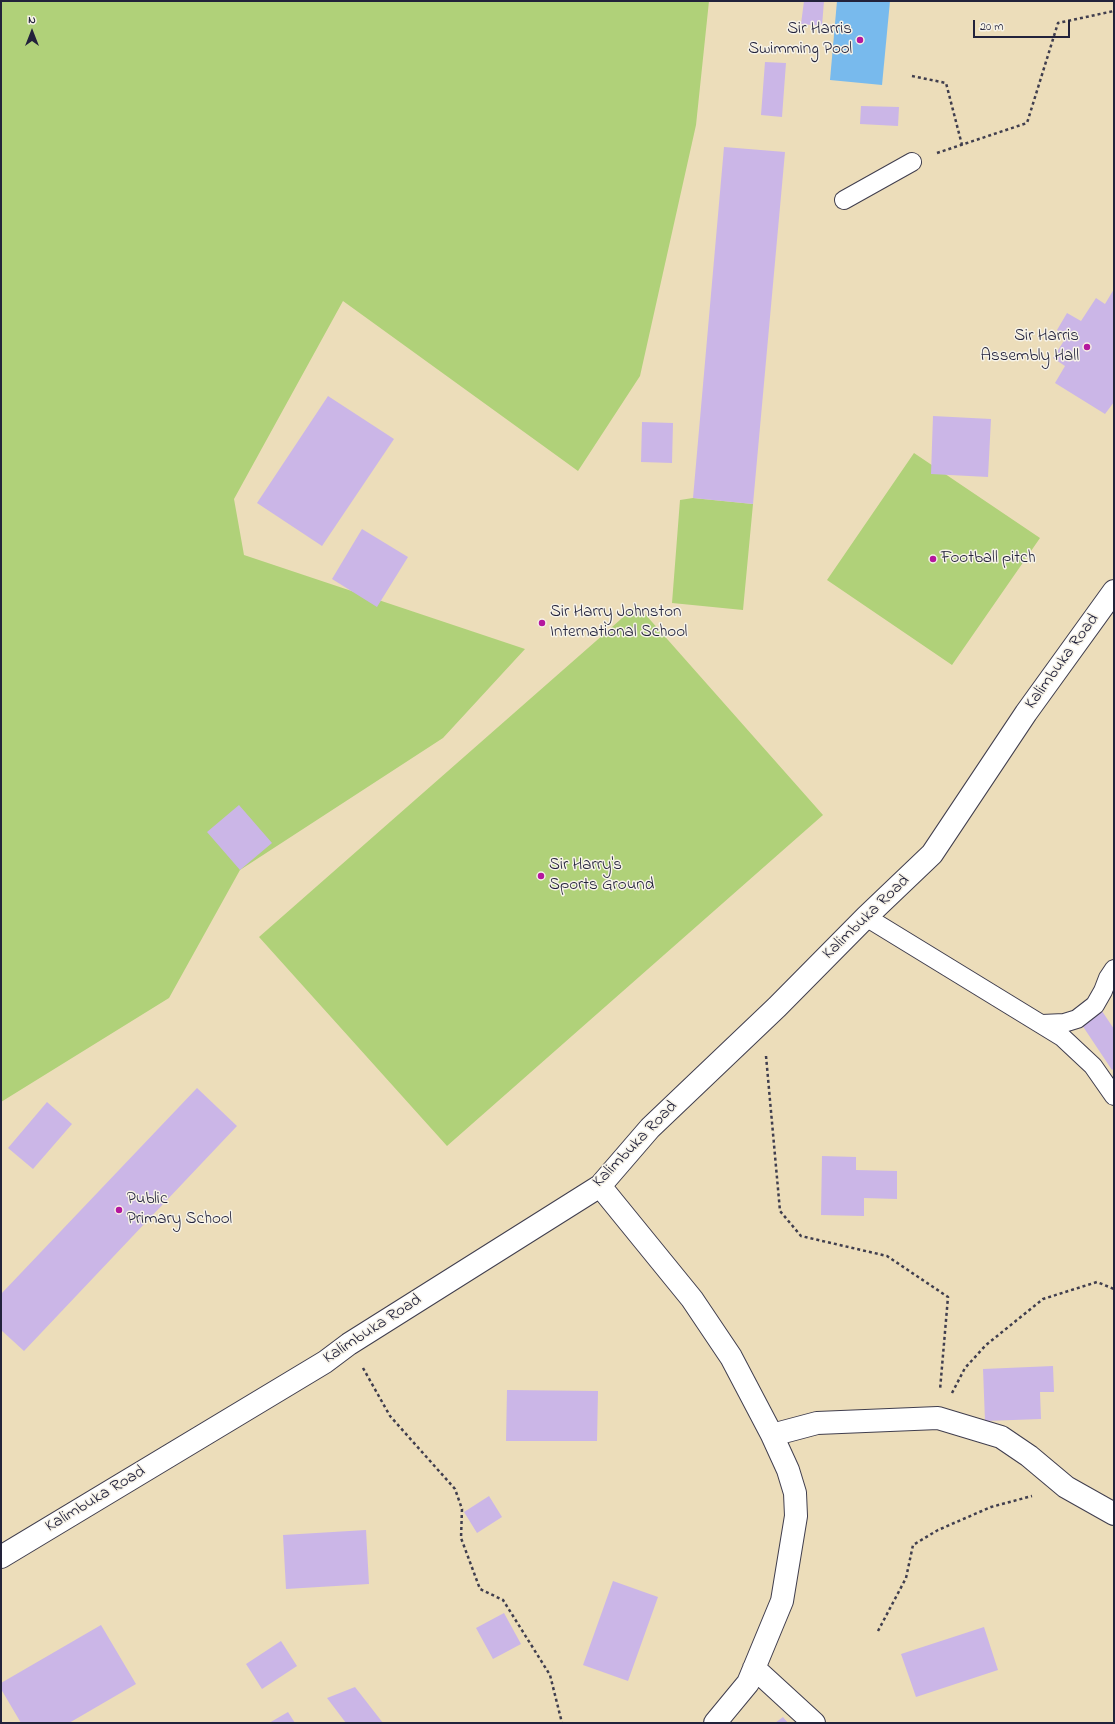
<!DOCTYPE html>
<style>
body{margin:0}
#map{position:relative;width:1115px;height:1724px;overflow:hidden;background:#ecddba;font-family:"Indie Flower",sans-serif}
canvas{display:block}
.frame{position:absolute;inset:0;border:2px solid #22223b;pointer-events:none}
.north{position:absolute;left:12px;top:12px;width:40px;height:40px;-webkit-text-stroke:3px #f7f3e8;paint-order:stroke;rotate:0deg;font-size:11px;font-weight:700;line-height:16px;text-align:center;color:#22223b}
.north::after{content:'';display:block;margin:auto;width:14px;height:18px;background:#22223b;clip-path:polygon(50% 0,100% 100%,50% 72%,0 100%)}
.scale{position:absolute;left:973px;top:20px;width:97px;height:18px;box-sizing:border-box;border:2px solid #22223b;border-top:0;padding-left:5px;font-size:12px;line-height:14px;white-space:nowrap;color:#22223b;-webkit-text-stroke:3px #f7f3e8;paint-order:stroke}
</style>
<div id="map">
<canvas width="1115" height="1724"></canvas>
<div class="frame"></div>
<div class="north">N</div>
<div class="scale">20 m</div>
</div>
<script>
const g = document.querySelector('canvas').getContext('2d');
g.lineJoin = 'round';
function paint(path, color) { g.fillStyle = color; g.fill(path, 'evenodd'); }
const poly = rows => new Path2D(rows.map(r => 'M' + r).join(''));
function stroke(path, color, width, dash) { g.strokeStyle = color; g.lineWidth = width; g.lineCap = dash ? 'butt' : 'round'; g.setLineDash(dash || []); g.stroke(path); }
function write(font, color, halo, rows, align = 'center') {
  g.font = font + ' "Indie Flower",sans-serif'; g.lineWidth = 3; g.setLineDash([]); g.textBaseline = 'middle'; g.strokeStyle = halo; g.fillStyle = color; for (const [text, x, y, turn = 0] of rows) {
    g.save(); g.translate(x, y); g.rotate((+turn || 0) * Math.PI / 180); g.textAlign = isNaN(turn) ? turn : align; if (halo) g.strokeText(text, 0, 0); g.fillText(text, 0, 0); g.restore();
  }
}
paint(poly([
 [1,1,709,1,696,125,640,376,578,471,343,301,234,499,244,555,525,649,443,738,240,870,169,998,1,1102],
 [914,453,1040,538,952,665,827,580],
 [693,498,753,504,743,610,672,603,680,500],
 [637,605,823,815,447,1146,259,937]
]), '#b0d179');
paint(poly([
 [837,1,890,1,882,85,830,80]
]), '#78baed');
paint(poly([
 [804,1,824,1,822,26,801,24],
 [765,62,786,63,782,117,761,115],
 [861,106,899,107,898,126,860,124],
 [724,147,785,152,753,504,693,498],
 [1114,289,1114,402,1105,414,1055,383,1065,366,1053,358,1067,336,1057,330,1067,313,1081,321,1096,298,1105,304],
 [328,396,394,439,322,546,257,503],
 [933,416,991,419,988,477,931,474],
 [642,422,673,423,672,463,641,462],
 [362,529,408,557,377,607,332,579],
 [239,805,272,843,240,870,207,832],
 [1102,1011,1114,1029,1114,1068,1112,1070,1082,1025],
 [197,1088,237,1126,24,1351,1,1330,1,1294],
 [47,1102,72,1124,33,1169,8,1148],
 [822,1156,856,1157,856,1170,897,1171,897,1199,864,1198,864,1216,821,1215],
 [1053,1366,1054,1392,1040,1392,1041,1419,985,1421,983,1369],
 [507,1390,598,1391,597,1441,506,1441],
 [489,1496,502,1517,477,1533,464,1512],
 [366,1530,369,1584,286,1589,283,1535],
 [613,1581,658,1597,628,1681,583,1665],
 [504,1613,521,1644,493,1659,476,1628],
 [101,1625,136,1684,69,1723,21,1723,1,1689,1,1683],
 [984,1627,998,1670,916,1697,901,1654],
 [281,1641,297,1666,262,1689,246,1664],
 [355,1687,383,1723,346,1723,327,1698],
 [288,1712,295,1723,269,1723],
 [783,1717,788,1723,775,1723]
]), '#cbb6e7');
const service = poly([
 [844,200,912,162],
 [866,917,1062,1037,1093,1066,1114,1096],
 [1042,1024,1064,1023,1077,1019,1095,1005,1103,991,1108,978,1114,969]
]);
const minor = poly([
 [600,1186,692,1299,731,1357,772,1435,788,1470,795,1493,796,1516,782,1601,748,1683,715,1723],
 [772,1435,817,1423,938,1418,1001,1437,1029,1456,1066,1487,1114,1514],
 [1,1557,325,1362,349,1344,600,1186,650,1128,777,1007,866,917,932,854,1026,713,1114,591],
 [754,1668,814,1723]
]);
stroke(service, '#403e4e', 20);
stroke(minor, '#403e4e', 24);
stroke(poly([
 [912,76,946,83,962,145],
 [937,153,1027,123,1058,23,1114,11],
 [766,1056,780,1211,801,1236,887,1256,948,1297,940,1390],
 [363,1368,390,1416,455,1489,462,1509,461,1538,480,1589,503,1600,550,1675,562,1723],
 [952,1393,965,1368,986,1345,1043,1299,1097,1282,1114,1289],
 [878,1631,906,1578,913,1545,938,1530,991,1507,1032,1496]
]), '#403e4e', 2.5, [3, 3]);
stroke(service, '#fff', 18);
stroke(minor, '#fff', 22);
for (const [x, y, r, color] of [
 [860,40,4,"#b5179e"],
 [1087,347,4,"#b5179e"],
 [933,559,4,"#b5179e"],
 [542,623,4,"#b5179e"],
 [541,876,4,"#b5179e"],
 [119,1210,4,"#b5179e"]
]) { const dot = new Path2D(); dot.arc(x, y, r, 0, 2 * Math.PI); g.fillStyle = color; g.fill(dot); stroke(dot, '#f7f3e8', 1.5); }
write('17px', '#22223b', '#f7f3e8', [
 ["Sir Harris",852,30,"right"],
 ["Swimming Pool",852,50,"right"],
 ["Sir Harris",1079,337,"right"],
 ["Assembly Hall",1079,357,"right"],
 ["Football pitch",941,559],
 ["Sir Harry Johnston",550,613],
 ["International School",550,633],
 ["Sir Harry's",549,866],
 ["Sports Ground",549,886],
 ["Public",127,1200],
 ["Primary School",127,1220]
], 'left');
write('17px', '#22223b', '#f7f3e8', [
 ["Kalimbuka Road",1063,662,-54],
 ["Kalimbuka Road",867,918,-44],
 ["Kalimbuka Road",636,1145,-46],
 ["Kalimbuka Road",373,1330,-33],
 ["Kalimbuka Road",96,1500,-31]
]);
</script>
